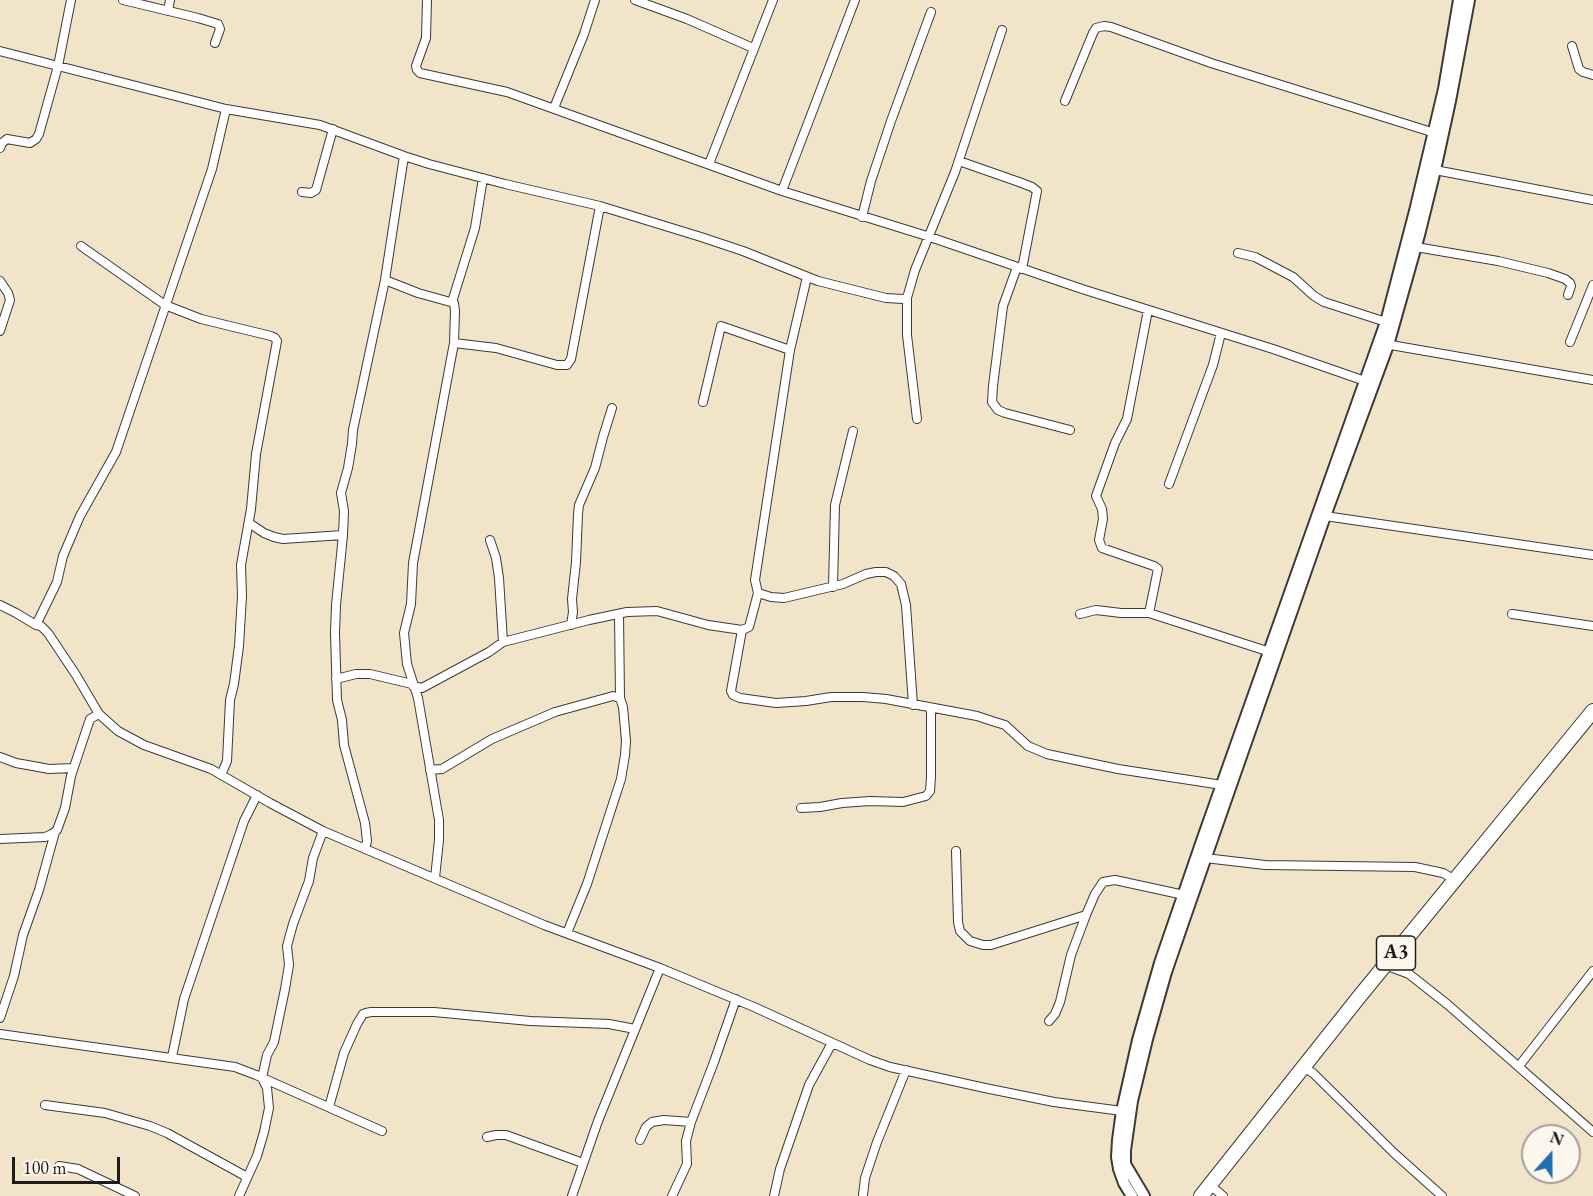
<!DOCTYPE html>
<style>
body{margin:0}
#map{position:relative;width:1593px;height:1196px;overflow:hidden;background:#f2e4c9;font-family:"EB Garamond",serif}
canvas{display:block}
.north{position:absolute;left:1521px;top:1124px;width:60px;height:60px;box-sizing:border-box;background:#fbf7ec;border:2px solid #a29f99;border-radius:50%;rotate:21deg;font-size:16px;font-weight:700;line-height:24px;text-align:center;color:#1c1c1c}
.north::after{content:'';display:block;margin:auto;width:21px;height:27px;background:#1f6fb2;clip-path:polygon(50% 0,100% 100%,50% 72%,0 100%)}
.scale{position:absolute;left:12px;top:1157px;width:108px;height:27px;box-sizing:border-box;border:3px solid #1c1c1c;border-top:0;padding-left:8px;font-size:18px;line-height:21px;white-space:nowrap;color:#1c1c1c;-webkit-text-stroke:4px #fbf7ec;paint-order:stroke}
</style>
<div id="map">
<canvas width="1593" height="1196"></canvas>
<div class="north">N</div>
<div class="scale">100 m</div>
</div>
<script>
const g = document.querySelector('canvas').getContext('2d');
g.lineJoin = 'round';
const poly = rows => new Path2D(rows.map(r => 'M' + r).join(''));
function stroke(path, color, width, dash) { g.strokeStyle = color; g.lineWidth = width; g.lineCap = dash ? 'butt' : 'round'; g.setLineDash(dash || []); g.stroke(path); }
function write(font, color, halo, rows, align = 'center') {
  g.font = font + ' "EB Garamond",serif'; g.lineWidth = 4.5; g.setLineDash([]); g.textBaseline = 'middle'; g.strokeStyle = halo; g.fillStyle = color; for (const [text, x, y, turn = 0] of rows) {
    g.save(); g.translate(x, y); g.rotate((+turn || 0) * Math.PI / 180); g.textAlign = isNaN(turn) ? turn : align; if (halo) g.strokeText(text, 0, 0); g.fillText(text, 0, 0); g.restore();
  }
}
const street = poly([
 [123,0,198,18,218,24,220,29,215,43],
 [427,0,426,38,416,66,417,70,420,73,507,92,782,191,930,237,1082,289,1273,349,1365,381],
 [635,0,687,19,753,48],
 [168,11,170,0],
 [1572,46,1579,69,1583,72,1593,75],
 [0,51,226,109,320,125,404,156,429,164,505,184,600,206,701,237,743,251,818,281,886,298,903,299,907,298,915,270,955,172,1002,30],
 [1065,101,1093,33,1096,28,1104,26,1111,27,1211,63,1438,134],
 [554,108,584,34,595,0],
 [0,148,2,143,7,139,30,143,36,139,39,134,58,66,71,0],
 [959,161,1019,182,1032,187,1037,191,1022,269],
 [709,164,773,0],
 [1435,170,1593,200],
 [782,191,855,0],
 [302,192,311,193,316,190,333,129],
 [862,217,871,181,891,121,931,12],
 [81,246,165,305,201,319,271,336,275,338,277,341,256,454,251,509,241,565,242,596,239,646,234,684,230,700,227,761,221,775],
 [1416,247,1498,261,1548,273,1565,279,1570,283,1571,286,1568,295],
 [1238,253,1255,257,1293,277,1314,296,1324,302,1386,322],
 [1017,267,1003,306,993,386,992,402,998,410,1005,413,1070,430],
 [385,280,418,293,454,303,455,311,454,343,496,348,557,365,567,365,571,359,600,206],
 [0,281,8,293,10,300,0,331],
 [907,298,907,335,917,419],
 [452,302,475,228,483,178],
 [1148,310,1127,419,1115,443,1096,496,1102,509,1103,519,1099,540,1102,548,1154,566,1158,569,1149,613],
 [1570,342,1593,285],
 [1385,344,1593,380],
 [703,402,721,326,790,350],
 [1169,484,1213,365,1221,333],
 [1325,516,1593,555],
 [249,523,264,533,274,537,283,539,343,535],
 [490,540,496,558,499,578,503,642],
 [833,587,835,505,853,431],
 [758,593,771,597,784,598,843,584,866,574,876,572,886,572,894,576,901,584,906,605,913,705],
 [0,605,16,613,36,625,41,626,48,633,76,675,99,714,118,731,144,745,211,769,270,803,323,831,544,925,660,968,754,1007,870,1060,890,1067,985,1088,1054,1102,1122,1111],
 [619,614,620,698],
 [1080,614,1096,610,1121,613,1149,613,1270,652],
 [1512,614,1593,626],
 [36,625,57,582,63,556,80,516,116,452,212,169,226,109],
 [571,625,573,612,572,599,576,562,578,514,579,505,595,468,603,437,612,408],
 [742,630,731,691,733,695,740,698,776,703,806,701,831,697,863,697,886,699,977,716,992,721,1005,725,1028,746,1047,754,1118,769,1222,785],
 [336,679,356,674,370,674,412,684],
 [413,686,422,688,489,652,503,642,589,620,627,612,657,611,708,625,742,630,749,627,758,593,755,580,790,350,807,277],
 [0,757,16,763,33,766,49,769,73,768],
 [430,770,442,769,492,739,555,712,613,696,620,698,623,707,626,741,625,755,621,779,587,884,567,933],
 [801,808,820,807,842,803,870,801,903,802,926,796,930,791,931,777,931,708],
 [0,839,45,837,52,834,57,830,65,808,71,776,90,719,99,714],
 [365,849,367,841,365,823,344,745,342,720,337,700,335,633,336,605,343,535,344,511,341,493,348,468,352,444,353,430,385,280,404,156],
 [956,851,958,922,960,931,970,941,983,945,991,945,1086,915],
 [1205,858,1265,865,1415,867,1443,873,1455,880],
 [435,878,439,840,439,820,418,698,407,664,404,633,411,604,413,563,454,343],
 [1397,951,1409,974],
 [1385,965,1409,974,1447,1004,1593,1132],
 [0,1018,14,976,23,935,39,890,55,832],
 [1049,1021,1055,1014,1060,1002,1071,955,1086,915,1095,894,1103,882,1115,880,1184,895],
 [0,1034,235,1067,256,1075,382,1131],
 [172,1057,184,999,244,821,257,795],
 [1519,1066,1593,971],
 [1303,1067,1313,1073,1394,1153,1442,1196],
 [45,1105,105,1113,150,1126,167,1133,247,1177],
 [329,1107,344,1053,357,1024,363,1014,366,1013,371,1012,434,1012,530,1021,609,1024,635,1029],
 [487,1137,496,1135,506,1135,583,1163],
 [640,1140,646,1127,652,1122,664,1120,691,1122],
 [59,1166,78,1169,135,1196],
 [1209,1184,1223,1196],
 [863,1195,865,1178,877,1142,906,1070],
 [239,1196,257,1156,264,1132,269,1108,267,1088,262,1078,267,1055,274,1042,285,989,289,965,287,946,293,924,309,881,313,858,323,831],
 [572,1196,598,1121,660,968],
 [672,1196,687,1164,686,1141,691,1122,714,1062,736,999],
 [774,1196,780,1169,809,1085,832,1043]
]);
const secondary = poly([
 [1132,1196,1124,1183,1119,1169,1117,1157,1118,1140,1122,1111,1138,1040,1160,963,1203,838,1386,322,1415,211,1444,89,1459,0],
 [1144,1196,1125,1164,1125,1150,1132,1101,1147,1039,1166,972,1187,911,1325,516,1388,345,1419,235,1435,170,1450,101,1469,0]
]);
const highway = poly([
 [1201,1196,1359,997,1593,711]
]);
stroke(street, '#3c3a36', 10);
stroke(secondary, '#3c3a36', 14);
stroke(highway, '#3c3a36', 16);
stroke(street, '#fff', 8);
stroke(secondary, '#fff', 10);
stroke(highway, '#fff', 14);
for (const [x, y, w] of [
 [1396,953,39]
]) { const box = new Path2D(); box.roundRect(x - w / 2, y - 17, w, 34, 4.5); g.fillStyle = '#fbf7ec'; g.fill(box); stroke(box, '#1c1c1c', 1.5); }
write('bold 20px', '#1c1c1c', null, [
 ["A3",1396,953]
]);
</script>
